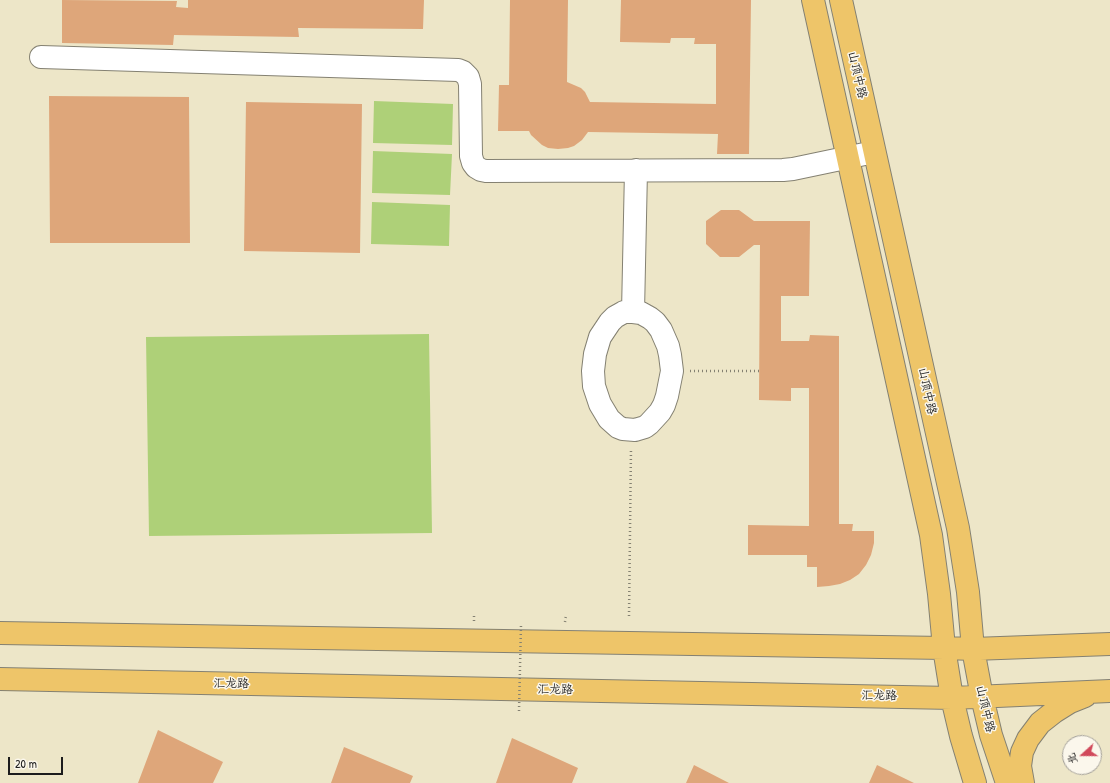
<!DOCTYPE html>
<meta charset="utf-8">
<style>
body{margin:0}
#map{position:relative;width:1110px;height:783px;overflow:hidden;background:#ede6c8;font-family:"Patrick Hand","LXGW WenKai TC",sans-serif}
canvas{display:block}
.north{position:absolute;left:1062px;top:735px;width:40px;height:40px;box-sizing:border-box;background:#fbf7ec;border:1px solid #a29f99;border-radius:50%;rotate:249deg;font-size:11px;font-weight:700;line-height:16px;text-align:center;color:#1c1c1c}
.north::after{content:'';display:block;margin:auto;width:14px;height:18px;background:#d1495b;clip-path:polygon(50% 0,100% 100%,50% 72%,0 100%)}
.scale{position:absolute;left:8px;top:757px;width:55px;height:18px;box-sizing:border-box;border:2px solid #1c1c1c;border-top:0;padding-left:5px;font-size:12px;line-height:14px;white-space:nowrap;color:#1c1c1c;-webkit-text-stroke:3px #fbf7ec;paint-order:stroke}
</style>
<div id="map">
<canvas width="1110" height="783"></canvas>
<div class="north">北</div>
<div class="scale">20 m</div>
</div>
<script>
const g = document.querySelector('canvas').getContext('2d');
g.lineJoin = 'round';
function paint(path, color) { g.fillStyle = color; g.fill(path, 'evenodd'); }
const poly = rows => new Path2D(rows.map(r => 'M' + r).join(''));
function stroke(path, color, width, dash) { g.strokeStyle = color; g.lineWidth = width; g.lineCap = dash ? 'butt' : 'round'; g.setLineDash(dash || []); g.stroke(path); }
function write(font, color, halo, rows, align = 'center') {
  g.font = font + ' "Patrick Hand","LXGW WenKai TC",sans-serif'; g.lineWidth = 3; g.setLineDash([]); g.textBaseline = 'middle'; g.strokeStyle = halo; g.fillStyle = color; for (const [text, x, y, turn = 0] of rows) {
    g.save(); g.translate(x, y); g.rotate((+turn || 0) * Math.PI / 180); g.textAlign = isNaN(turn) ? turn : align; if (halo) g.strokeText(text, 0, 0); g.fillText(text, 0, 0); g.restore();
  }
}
paint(poly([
 [374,101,453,104,452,145,373,143],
 [373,151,452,154,450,195,372,193],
 [372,202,450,205,449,246,371,244],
 [429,334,432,533,149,536,146,337]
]), '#aed078');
paint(poly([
 [62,0,177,1,176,7,188,8,188,0,424,0,423,29,298,28,299,37,174,35,173,45,62,43],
 [510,0,568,0,567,82,581,88,585,92,590,102,716,104,716,44,694,44,695,38,671,38,670,43,620,42,621,0,751,0,749,154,717,154,718,134,588,132,582,140,574,146,568,148,558,149,548,148,542,145,531,135,529,131,498,131,499,85,509,85],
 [49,96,189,97,190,243,50,243],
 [246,102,362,104,360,253,244,251],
 [721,210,739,210,754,221,810,221,809,296,781,296,781,341,809,341,810,335,839,336,839,524,853,524,852,531,874,531,874,543,871,555,866,565,859,574,850,580,840,584,829,586,817,587,817,567,807,567,807,555,748,555,748,525,809,526,809,388,791,388,791,401,759,400,760,245,754,245,739,257,720,257,706,244,706,221],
 [158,730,223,762,213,783,138,783],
 [512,738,578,768,572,783,496,783],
 [344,747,413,776,410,783,331,783],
 [694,765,729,783,686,783],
 [877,765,914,783,869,783]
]), '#dea67a');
const minor = poly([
 [41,57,458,70,463,72,468,77,470,84,471,156,473,163,476,167,481,170,486,171,783,170,793,169,874,152],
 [624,312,633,312,641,313,650,318,655,322,661,330,668,346,670,355,672,371,667,396,664,405,660,412,649,424,645,427,635,430,623,429,618,427,609,419,600,404,594,386,593,371,595,354,600,337,610,322,615,317,624,312],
 [633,312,636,170]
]);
const major = poly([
 [813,0,931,535,939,594,944,648,952,698,961,736,975,783],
 [841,0,958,528,968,592,973,649,982,697,991,735,1007,783],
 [0,633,944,648,973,649,1110,644],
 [0,679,952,698,1110,691],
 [1023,783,1020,766,1022,752,1028,739,1040,723,1054,712,1070,702,1085,696]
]);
stroke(minor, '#848172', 24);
stroke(major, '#848172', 24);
stroke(poly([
 [690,371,759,371],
 [629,616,631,448],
 [474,621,474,613],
 [565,622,566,615]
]), '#848172', 2.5, [1, 3]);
stroke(minor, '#fff', 22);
stroke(major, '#eec569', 22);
stroke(poly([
 [519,711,521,625]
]), '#848172', 2.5, [1, 3]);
write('12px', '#1c1c1c', '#fbf7ec', [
 ["山顶中路",857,75,77],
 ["山顶中路",927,391,78],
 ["汇龙路",231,684,1],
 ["汇龙路",555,690,1],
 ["汇龙路",879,696,1],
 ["山顶中路",985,709,77]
]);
</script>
